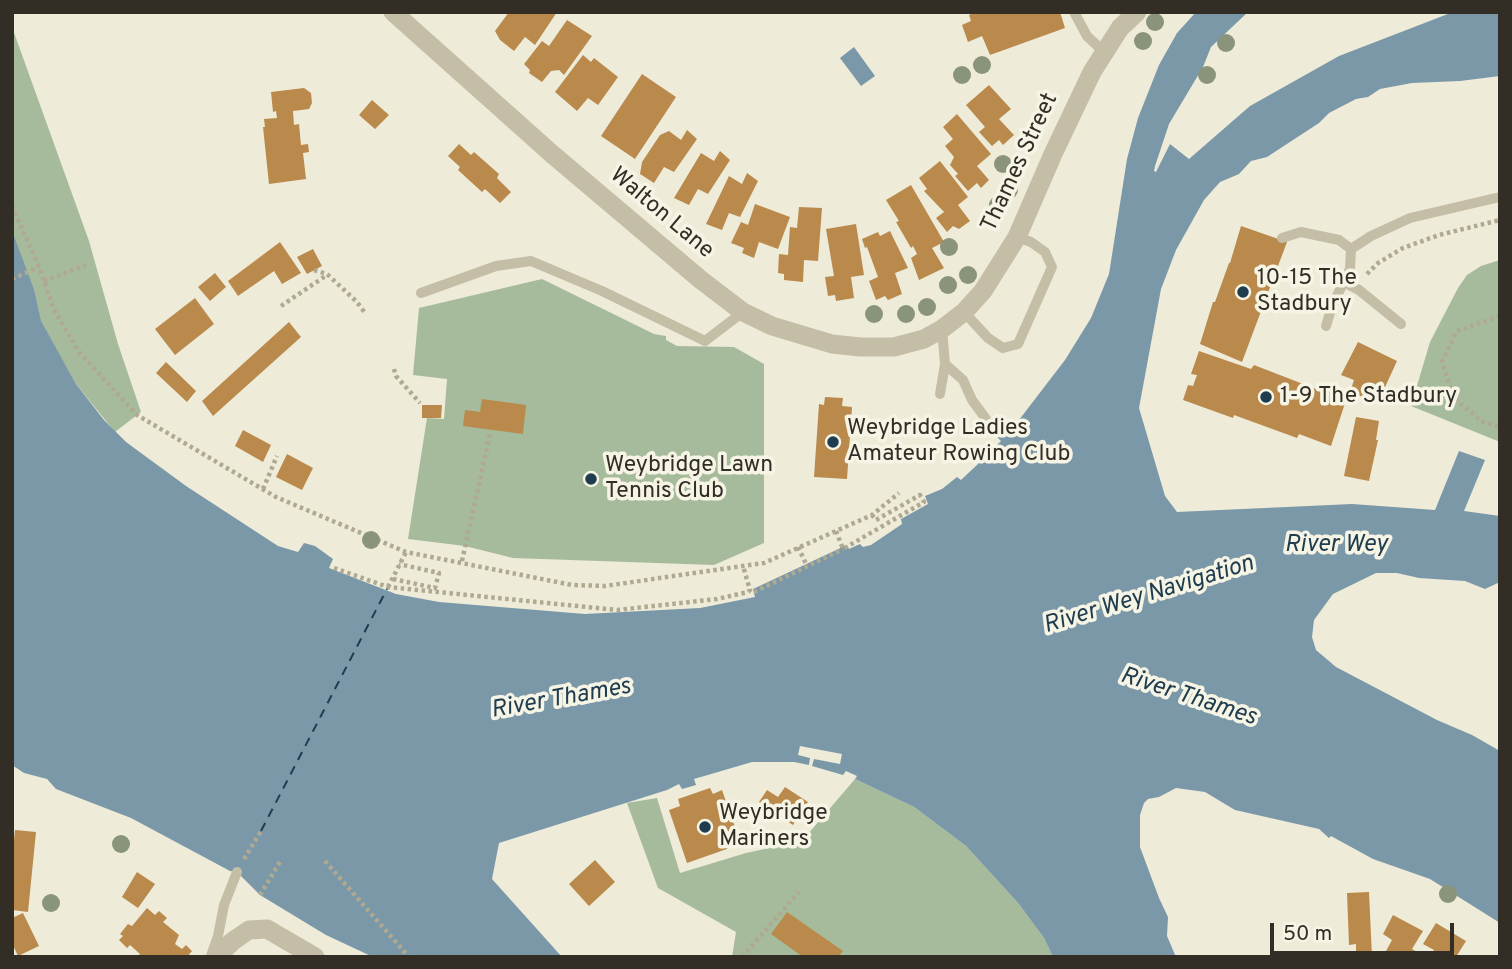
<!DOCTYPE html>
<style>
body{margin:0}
#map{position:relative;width:1512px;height:969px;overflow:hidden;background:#eeebd9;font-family:Overpass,sans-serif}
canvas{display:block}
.frame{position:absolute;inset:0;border:14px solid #322e26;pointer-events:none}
.scale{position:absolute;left:1270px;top:923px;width:184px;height:32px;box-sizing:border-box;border:4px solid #322e26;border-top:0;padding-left:9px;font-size:21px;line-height:24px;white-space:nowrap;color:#322e26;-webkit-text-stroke:5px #f6f4e5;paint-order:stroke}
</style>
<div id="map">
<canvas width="1512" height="969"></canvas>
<div class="frame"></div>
<div class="scale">50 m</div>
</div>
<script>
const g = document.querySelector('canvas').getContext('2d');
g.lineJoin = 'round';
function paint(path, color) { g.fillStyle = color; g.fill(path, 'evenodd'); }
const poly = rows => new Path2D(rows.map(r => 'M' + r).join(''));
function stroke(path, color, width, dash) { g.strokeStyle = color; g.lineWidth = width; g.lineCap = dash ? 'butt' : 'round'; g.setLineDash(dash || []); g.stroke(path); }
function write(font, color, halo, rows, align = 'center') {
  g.font = font + ' Overpass,sans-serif'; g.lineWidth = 7; g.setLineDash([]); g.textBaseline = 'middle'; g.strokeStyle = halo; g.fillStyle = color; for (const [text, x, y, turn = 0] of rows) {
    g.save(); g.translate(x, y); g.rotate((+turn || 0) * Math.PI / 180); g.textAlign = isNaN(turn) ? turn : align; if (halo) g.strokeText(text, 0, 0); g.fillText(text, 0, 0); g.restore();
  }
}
paint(poly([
 [12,27,89,241,118,344,141,412,115,432,76,384,40,321,34,289,12,235],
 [1500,260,1500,442,1411,406,1430,342,1458,288,1467,275,1481,266],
 [542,279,654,334,666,336,666,340,677,346,734,347,764,364,764,543,714,565,513,558,465,546,408,539,427,418,444,419,447,379,413,375,419,308],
 [855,779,914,807,966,846,1018,903,1044,938,1053,957,732,957,736,932,658,888,627,803,657,798,680,873,746,853,802,841]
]), '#a6bb9b');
paint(poly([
 [1196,12,1248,12,1211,47,1203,67,1169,124,1155,166,1154,171,1156,172,1170,144,1189,159,1250,106,1339,56,1453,12,1500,12,1500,76,1460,81,1412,83,1380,89,1368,97,1356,99,1329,113,1319,123,1267,157,1251,161,1239,174,1220,182,1204,200,1176,250,1161,289,1139,408,1165,496,1177,512,1352,504,1435,510,1459,451,1485,460,1464,511,1500,516,1500,582,1485,589,1465,581,1419,578,1397,573,1376,573,1333,594,1314,620,1312,637,1316,650,1336,667,1437,720,1472,735,1500,751,1500,923,1430,879,1373,859,1331,836,1329,838,1319,829,1235,810,1205,792,1176,788,1159,797,1148,799,1144,803,1140,815,1140,847,1159,898,1168,917,1167,936,1176,957,1053,957,1044,938,1018,903,966,846,914,807,855,779,857,776,846,771,843,775,812,766,814,759,840,764,842,754,800,746,798,755,810,758,809,765,794,762,752,762,694,779,696,785,682,789,679,784,667,790,499,843,492,879,562,957,373,957,326,935,260,895,237,872,230,871,131,818,56,789,47,779,24,773,12,765,12,231,34,289,41,321,76,384,104,420,126,442,186,486,278,546,298,552,304,543,315,546,333,559,329,568,396,594,439,602,585,614,700,608,755,597,753,589,847,545,849,549,860,544,863,547,871,545,902,524,901,519,928,504,925,496,942,489,957,477,961,480,978,464,1001,441,989,429,996,421,1009,433,1065,360,1091,318,1109,274,1127,159,1138,118,1159,65,1177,33],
 [854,47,875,76,861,86,840,58]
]), '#7b98a8');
stroke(poly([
 [261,831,388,587]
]), '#203d4f', 2, [9, 7]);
paint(poly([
 [509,12,557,12,535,45,525,37,514,51,500,40,495,31],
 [975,12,1060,12,1065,28,990,55,982,36,968,42,962,25,971,21,969,15],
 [567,20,592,36,564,75,559,70,551,71,542,82,529,73,530,70,524,64,542,41,549,46],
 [583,55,591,62,594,58,618,77,598,105,588,98,577,111,555,92],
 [642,74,676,97,635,159,601,136],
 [989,85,1011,109,999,119,1014,135,1003,145,999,140,992,146,979,132,985,127,966,105],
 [304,88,311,93,312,103,309,109,293,111,294,125,299,124,301,145,308,144,309,152,303,153,306,179,269,184,263,127,265,127,264,119,277,118,276,111,273,112,271,92],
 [372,100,389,115,375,129,359,115],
 [957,114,991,154,977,166,989,180,981,188,977,183,968,191,955,176,958,174,950,165,954,157,945,146,953,139,943,127],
 [687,130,697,139,674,172,664,167,654,183,640,174,642,162,660,135,669,131,681,140],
 [459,144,471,155,474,152,499,174,497,178,511,192,500,203,485,189,482,192,458,170,460,167,448,156],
 [720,151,730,160,708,194,698,189,689,205,674,198,701,153,714,161],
 [940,161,968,197,958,205,970,221,959,229,953,226,947,232,936,218,944,212,924,191,927,189,919,178],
 [747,173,758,181,740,217,729,213,722,230,706,224,729,176,742,184],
 [911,185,944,242,932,248,944,268,919,280,911,258,917,254,913,246,911,248,896,222,899,221,886,200],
 [755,204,790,217,778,249,759,242,754,258,742,253,744,248,731,243,741,222,748,225],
 [799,207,822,208,818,261,804,260,803,282,784,280,784,274,778,273,779,254,788,255,790,227,797,228],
 [856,224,864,275,851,277,854,298,836,301,835,295,828,296,825,277,834,276,826,229],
 [1241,226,1287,242,1242,362,1200,344,1213,302,1215,302,1229,263,1230,263],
 [890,231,908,268,895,273,902,294,888,300,885,296,876,300,869,281,878,277,867,247,865,248,862,239,878,232,880,236],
 [280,242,301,273,282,284,274,271,238,296,228,281],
 [313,249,322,266,307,274,297,257],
 [215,273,226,287,210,301,198,287],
 [195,298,214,324,175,355,155,329],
 [289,322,301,337,213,416,202,401],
 [1358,342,1397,361,1381,396,1376,394,1372,401,1350,392,1354,380,1341,375],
 [1199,351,1251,369,1254,365,1316,389,1317,383,1348,394,1331,446,1299,434,1297,438,1234,415,1233,418,1183,400,1188,385,1193,386,1197,375,1191,374],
 [166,362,196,391,187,402,156,373],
 [825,397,843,398,842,406,852,407,847,479,814,477,819,404,824,405],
 [482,399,526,405,523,434,463,426,465,410,480,412],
 [422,405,442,405,441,418,422,418],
 [1356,417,1379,421,1376,440,1378,440,1369,481,1344,476],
 [243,430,271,445,263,462,235,446],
 [287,454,313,468,302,490,276,477],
 [785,787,808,802,793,825,759,802,767,790,778,797],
 [710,788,713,794,722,790,741,844,687,863,669,810,680,806,678,799],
 [15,830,36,832,28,912,12,910,12,840,14,840],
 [595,860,615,882,589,906,569,884],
 [137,872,155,884,138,908,122,897],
 [1369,892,1372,957,1356,957,1356,944,1349,945,1347,893],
 [147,908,155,915,159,911,167,918,163,922,179,935,175,944,182,949,186,945,192,951,187,957,137,957,140,954,130,945,127,948,119,940,123,936,120,934,128,924,132,926],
 [787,912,843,951,838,957,803,957,771,934],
 [23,913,39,946,18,956,12,943,12,918],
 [1393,915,1423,931,1412,949,1417,952,1414,957,1397,957,1386,951,1392,940,1383,934],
 [1436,923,1466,941,1456,957,1429,957,1434,950,1423,944]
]), '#b98a4c');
stroke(poly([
 [12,206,39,267,54,310,79,352,137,415,276,497,406,552,572,585,605,586,764,563,872,515,899,493],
 [314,270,327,274,356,301,366,314],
 [1367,274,1378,263,1403,248,1439,235,1500,220],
 [12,279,39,267],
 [44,281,86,265],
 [281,306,327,275],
 [1500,316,1457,331,1442,362,1454,398,1481,421,1500,427],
 [394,369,396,376,420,403],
 [263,489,277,456],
 [836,531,843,549,924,502,920,495,876,520,872,515],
 [798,547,807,566],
 [462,561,490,434],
 [334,568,388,587,617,610,717,599,748,592,750,590,743,566],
 [393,579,435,588,439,573,399,564],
 [388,587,406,552],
 [754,592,843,549],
 [244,859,261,831],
 [325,861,409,957],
 [260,895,281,860],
 [742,957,799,892]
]), '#b0a991', 4.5, [3.5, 3.5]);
stroke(poly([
 [1074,12,1087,36,1104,52],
 [1282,238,1301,232,1339,240,1351,249],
 [1344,282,1359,290,1401,324],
 [421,293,496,266,531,261,602,291,705,341,743,312],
 [964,312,988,338,1003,348,1018,344,1052,267,1045,252,1031,242,1017,237],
 [1326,326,1332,306,1350,269,1351,249,1371,236,1410,218,1500,197],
 [945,364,963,380,972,400,986,419],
 [940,394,945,364,942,329],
 [211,956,218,936,224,905,237,872]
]), '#c5bea7', 10);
stroke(poly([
 [216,957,233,941,249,930,267,929,315,957]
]), '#c5bea7', 19);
stroke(poly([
 [393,12,552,154,701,280,743,312,772,326,832,344,860,347,894,347,924,339,942,329,964,312,983,291,1017,237,1053,154,1092,72,1120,28,1137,12]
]), '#c5bea7', 19);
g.fillStyle = '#89947a';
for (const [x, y] of [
 [1155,22],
 [1143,41],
 [1226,43],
 [982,65],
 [962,75],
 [1207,75],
 [1003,164],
 [1009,190],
 [998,205],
 [949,247],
 [968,275],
 [948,285],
 [927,307],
 [874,314],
 [906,314],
 [371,540],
 [121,844],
 [1448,894],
 [51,903]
]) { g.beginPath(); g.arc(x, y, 9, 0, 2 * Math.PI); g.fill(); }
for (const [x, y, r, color] of [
 [1243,292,7,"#203d4f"],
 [1266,397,7,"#203d4f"],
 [833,442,7,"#203d4f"],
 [591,479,7,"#203d4f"],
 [705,827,7,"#203d4f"]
]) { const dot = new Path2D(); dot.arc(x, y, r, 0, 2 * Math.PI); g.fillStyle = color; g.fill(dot); stroke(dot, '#f6f4e5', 2.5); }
write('23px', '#322e26', '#f6f4e5', [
 ["Thames Street",1021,163,-65],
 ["Walton Lane",661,214,40]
]);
write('23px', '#322e26', '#f6f4e5', [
 ["10-15 The",1257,279],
 ["Stadbury",1257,305],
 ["1-9 The Stadbury",1280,397],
 ["Weybridge Ladies",847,429],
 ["Amateur Rowing Club",847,455],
 ["Weybridge Lawn",605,466],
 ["Tennis Club",605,492],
 ["Weybridge",719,814],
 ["Mariners",719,840]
], 'left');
write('italic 24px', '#203d4f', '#f6f4e5', [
 ["River Wey",1336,546],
 ["River Wey Navigation",1149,596,-17],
 ["River Thames",1188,698,18],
 ["River Thames",561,700,-10]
]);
</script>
